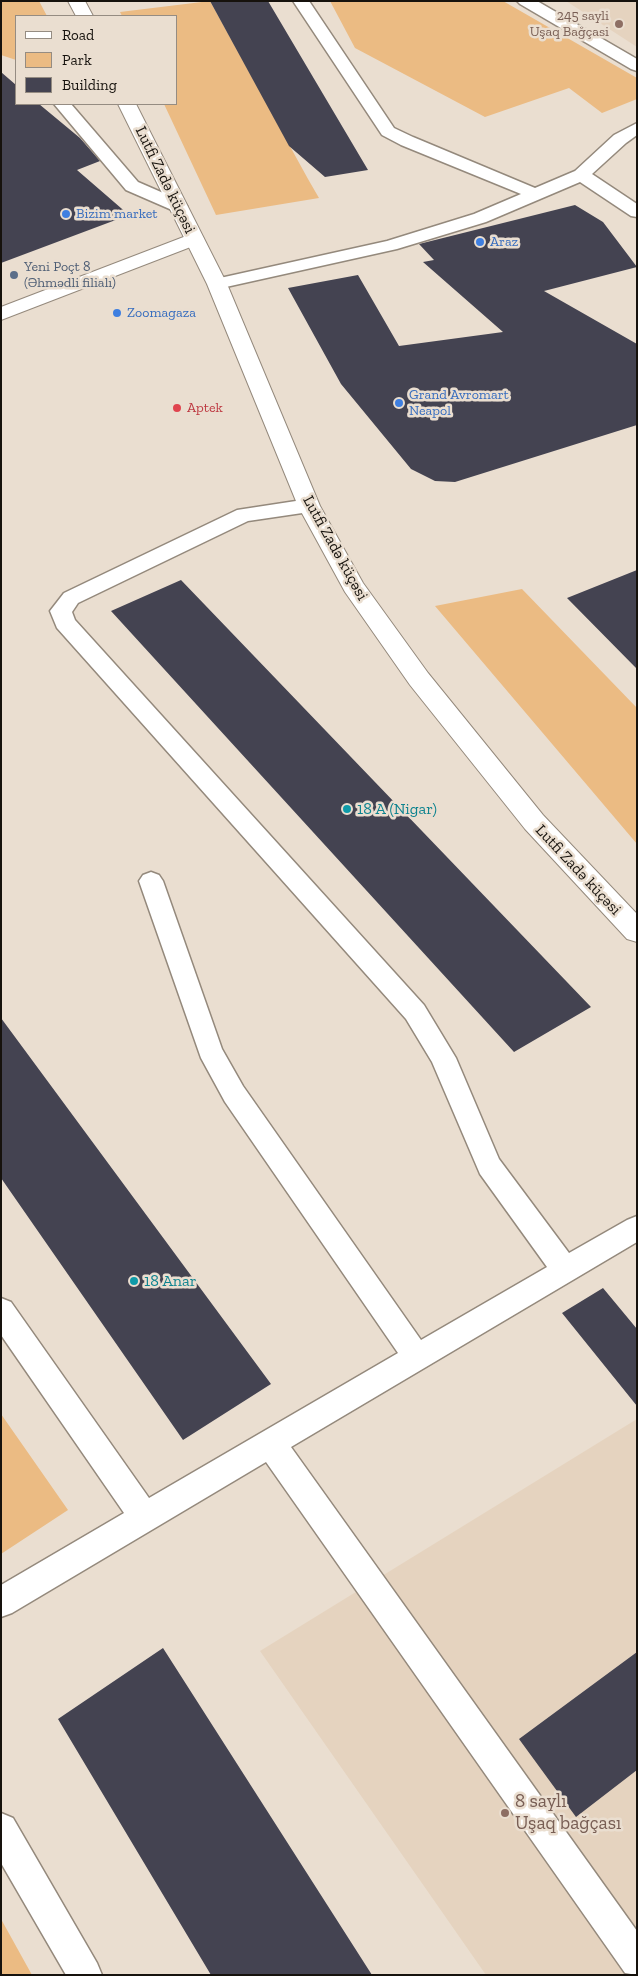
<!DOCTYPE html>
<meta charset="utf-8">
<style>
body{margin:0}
#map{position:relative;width:638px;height:1976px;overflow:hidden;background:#eaded0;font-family:"Zilla Slab",serif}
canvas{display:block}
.frame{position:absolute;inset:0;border:2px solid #16120d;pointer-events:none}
.legend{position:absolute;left:15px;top:15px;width:162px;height:90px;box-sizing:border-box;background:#eaded0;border:1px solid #958c82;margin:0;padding:6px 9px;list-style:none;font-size:15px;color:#16120d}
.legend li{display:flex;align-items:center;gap:10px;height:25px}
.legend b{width:25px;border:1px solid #958c82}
</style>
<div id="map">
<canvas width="638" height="1976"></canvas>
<div class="frame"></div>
<ul class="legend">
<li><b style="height:6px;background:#fff"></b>Road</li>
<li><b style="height:14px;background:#ebbb83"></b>Park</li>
<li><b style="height:14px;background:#444351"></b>Building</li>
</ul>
</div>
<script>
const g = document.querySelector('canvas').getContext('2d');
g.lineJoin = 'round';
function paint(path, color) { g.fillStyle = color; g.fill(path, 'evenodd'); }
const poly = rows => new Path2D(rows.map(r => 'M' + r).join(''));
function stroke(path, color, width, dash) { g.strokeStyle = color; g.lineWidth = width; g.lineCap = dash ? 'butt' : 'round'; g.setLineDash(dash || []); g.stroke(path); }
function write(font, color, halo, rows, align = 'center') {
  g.font = font + ' "Zilla Slab",serif'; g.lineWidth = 5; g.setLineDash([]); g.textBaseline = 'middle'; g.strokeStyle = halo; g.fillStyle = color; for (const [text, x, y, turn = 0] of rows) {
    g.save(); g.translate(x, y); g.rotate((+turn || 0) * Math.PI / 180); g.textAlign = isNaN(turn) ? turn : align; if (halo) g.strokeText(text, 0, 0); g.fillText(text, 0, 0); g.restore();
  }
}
paint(poly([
 [566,1,637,1,637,47],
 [637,1419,637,1975,486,1975,260,1651]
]), '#e5d3bf');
paint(poly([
 [1,1,39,1,47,16,16,16,16,60,1,55],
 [210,1,308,179,319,198,216,215,164,104,176,104,176,16,122,16,120,12],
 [330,1,503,1,637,78,637,99,602,113,569,88,485,117,355,48],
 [522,589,637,708,637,844,435,606],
 [1,1414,68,1510,1,1554],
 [1,1919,32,1975,1,1975]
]), '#ebbb83');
paint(poly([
 [210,1,268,1,368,170,325,177,289,146],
 [1,72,16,85,16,104,39,104,80,138,100,161,77,170,129,215,1,263],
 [575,205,603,222,637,267,544,291,637,344,637,425,455,482,435,481,411,469,341,384,288,288,358,275,399,346,503,332,423,262,434,260,419,244],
 [637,570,637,669,567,598],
 [181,580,591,1007,514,1052,111,611],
 [1,1018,271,1384,183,1440,1,1178],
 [603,1288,637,1329,637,1406,562,1313],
 [163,1648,372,1975,211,1975,58,1719],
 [637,1652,637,1770,576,1817,519,1739]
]), '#444351');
const service = poly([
 [293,1,309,1,394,128,413,137,535,188,575,171,614,135,637,123,637,135,626,143,592,174,637,204,637,217,631,216,580,182,486,222,397,249,217,289,211,288,208,284,211,280,387,241,474,214,521,194,401,145,382,135,293,1],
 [517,1,537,1,637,59,637,71,631,69,520,4,517,1],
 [54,104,71,104,138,182,184,202,187,206,184,210,178,211,172,210,126,190,54,104],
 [309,499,316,501,319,506,316,511,248,521,78,603,72,612,75,620,424,1005,456,1058,499,1159,569,1253,627,1220,637,1216,637,1242,291,1447,637,1931,637,1975,625,1973,266,1462,12,1613,1,1617,1,1585,124,1513,1,1335,1,1298,11,1302,149,1498,398,1353,225,1102,201,1058,139,881,143,875,151,872,159,875,163,881,222,1049,243,1086,421,1340,547,1267,480,1174,432,1062,406,1019,57,628,50,611,64,593,237,510,309,499],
 [1,1813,13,1818,97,1963,102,1975,66,1975,1,1863,1,1813]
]);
const tertiary = poly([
 [194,233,201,235,204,239,201,243,1,320,1,307,194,233]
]);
const secondary = poly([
 [68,1,85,1,93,16,76,16,68,1],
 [118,104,136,104,227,284,320,506,363,583,428,673,543,815,637,914,637,942,627,939,525,829,410,685,345,592,298,506,207,284,118,104]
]);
stroke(service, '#94897c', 3);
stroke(tertiary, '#94897c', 2);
stroke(secondary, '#94897c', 2);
paint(service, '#fff');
paint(tertiary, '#fff');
paint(secondary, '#fff');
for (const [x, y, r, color] of [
 [619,24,5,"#8d6e63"],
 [66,214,5,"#3f7fe0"],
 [480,242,5,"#3f7fe0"],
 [14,275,5,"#5c6f8a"],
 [117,313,5,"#3f7fe0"],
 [399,403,5,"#3f7fe0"],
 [177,408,5,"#e0444e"],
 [347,809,5,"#0f9aa8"],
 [134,1281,5,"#0f9aa8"],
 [505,1813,5,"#8d6e63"]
]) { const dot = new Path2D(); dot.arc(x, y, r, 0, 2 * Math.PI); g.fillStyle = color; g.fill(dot); stroke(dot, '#eaded0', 2); }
write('14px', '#785e54', '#eaded0', [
 ["245 sayli",609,16],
 ["Uşaq Bağçasi",609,32]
], 'right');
write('14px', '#366cbe', '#eaded0', [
 ["Bizim market",76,214],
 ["Araz",490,242],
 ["Zoomagaza",127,313],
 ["Grand Avromart",409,395],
 ["Neapol",409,411]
], 'left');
write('14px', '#4e5e75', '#eaded0', [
 ["Yeni Poçt 8",24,267],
 ["(Əhmədli filialı)",24,283]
], 'left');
write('14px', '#be3a42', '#eaded0', [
 ["Aptek",187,408]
], 'left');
write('16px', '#16120d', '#eaded0', [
 ["Lutfi Zadə küçəsi",165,180,64],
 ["Lutfi Zadə küçəsi",335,548,61],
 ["Lutfi Zadə küçəsi",578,870,47]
]);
write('16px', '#0d838f', '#eaded0', [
 ["18 A (Nigar)",357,809],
 ["18 Anar",144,1281]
], 'left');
write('19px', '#785e54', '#eaded0', [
 ["8 saylı",515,1802],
 ["Uşaq bağçası",515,1824]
], 'left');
</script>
